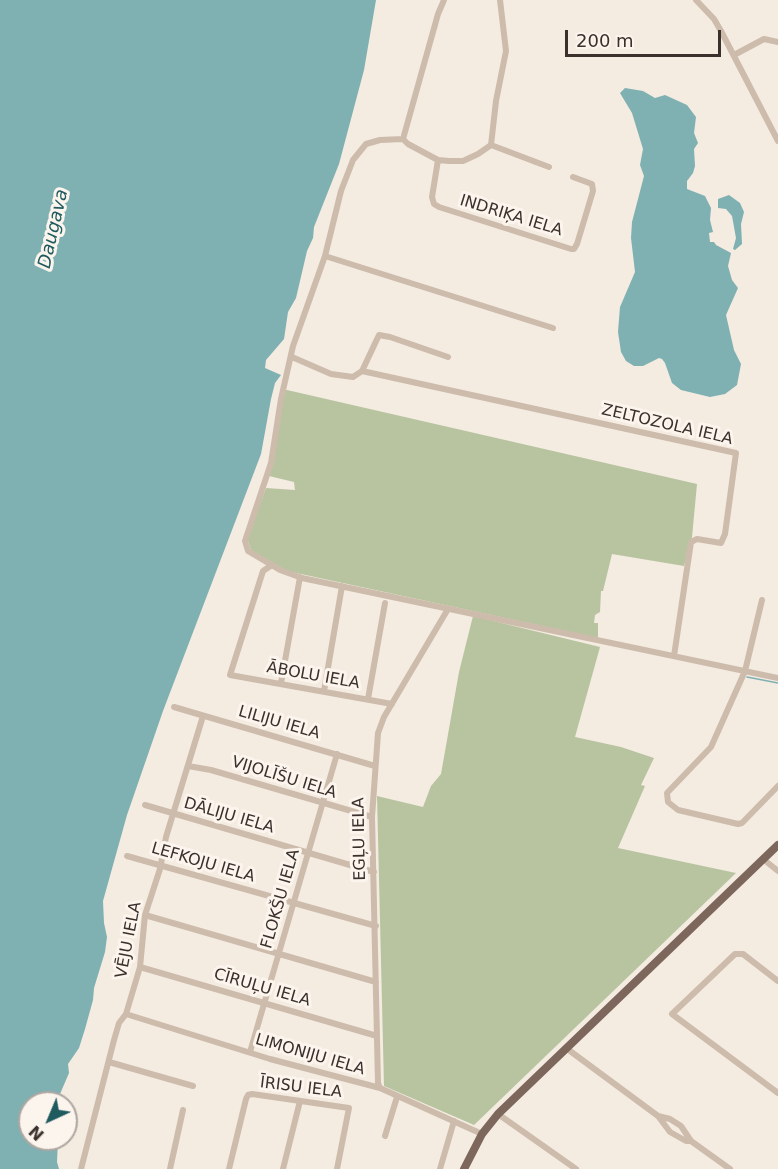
<!DOCTYPE html>
<meta charset="utf-8">
<style>
body{margin:0}
#map{position:relative;width:778px;height:1169px;overflow:hidden;background:#f4ebe1;font-family:"DejaVu Sans",sans-serif}
canvas{display:block}
.north{position:absolute;left:18px;top:1091px;width:60px;height:60px;box-sizing:border-box;background:#fbf5ee;border:2px solid #aea6a0;border-radius:50%;rotate:224deg;font-size:16px;font-weight:700;line-height:24px;text-align:center;color:#3b302b}
.north::after{content:'';display:block;margin:auto;width:21px;height:27px;background:#1f5a5e;clip-path:polygon(50% 0,100% 100%,50% 72%,0 100%)}
.scale{position:absolute;left:565px;top:30px;width:156px;height:27px;box-sizing:border-box;border:3px solid #3b302b;border-top:0;padding-left:8px;font-size:18px;line-height:21px;white-space:nowrap;color:#3b302b;-webkit-text-stroke:4px #fbf5ee;paint-order:stroke}
</style>
<div id="map">
<canvas width="778" height="1169"></canvas>
<div class="north">N</div>
<div class="scale">200 m</div>
</div>
<script>
const g = document.querySelector('canvas').getContext('2d');
g.lineJoin = 'round';
function paint(path, color) { g.fillStyle = color; g.fill(path, 'evenodd'); }
const poly = rows => new Path2D(rows.map(r => 'M' + r).join(''));
function stroke(path, color, width, dash) { g.strokeStyle = color; g.lineWidth = width; g.lineCap = dash ? 'butt' : 'round'; g.setLineDash(dash || []); g.stroke(path); }
function write(font, color, halo, rows, align = 'center') {
  g.font = font + ' "DejaVu Sans",sans-serif'; g.lineWidth = 6; g.setLineDash([]); g.textBaseline = 'middle'; g.strokeStyle = halo; g.fillStyle = color; for (const [text, x, y, turn = 0] of rows) {
    g.save(); g.translate(x, y); g.rotate((+turn || 0) * Math.PI / 180); g.textAlign = isNaN(turn) ? turn : align; if (halo) g.strokeText(text, 0, 0); g.fillText(text, 0, 0); g.restore();
  }
}
paint(poly([
 [287,390,697,484,692,537,684,566,612,554,603,591,601,591,600,612,595,615,594,623,598,623,598,638,287,571,251,550,247,538,266,488,295,490,294,482,269,476,284,391],
 [473,616,600,647,575,737,621,747,654,758,641,785,645,786,618,848,736,873,474,1125,384,1086,377,796,423,807,431,786,441,774,459,672]
]), '#b8c4a0');
paint(poly([
 [0,0,376,0,364,70,339,164,314,227,313,238,307,251,296,298,288,312,284,339,266,360,265,368,281,375,275,383,271,399,261,454,163,711,127,815,103,901,104,923,107,937,105,952,94,988,93,1000,85,1029,79,1048,68,1064,69,1073,60,1094,59,1103,30,1103,30,1139,58,1139,57,1162,59,1169,0,1169],
 [625,88,643,91,655,98,665,95,687,105,696,117,694,133,698,143,694,149,695,166,693,173,687,181,687,189,705,196,711,208,710,220,713,232,709,233,710,242,714,242,716,245,731,253,728,266,732,280,738,288,726,315,734,350,741,364,737,385,725,394,710,397,681,390,672,383,665,363,662,359,659,358,643,366,634,366,626,361,621,352,618,332,620,307,635,272,631,238,632,222,644,176,640,165,643,149,632,113,620,93],
 [729,195,740,203,744,212,741,224,742,244,735,250,733,249,736,238,732,216,726,209,718,208,718,199]
]), '#7fb0b2');
stroke(poly([
 [747,677,778,683]
]), '#7fb0b2', 1.5);
stroke(poly([
 [696,0,714,19,721,31,778,141],
 [734,55,764,39,778,42],
 [403,139,438,14,444,0],
 [491,145,478,154,463,161,449,161,438,160,408,144,403,139,380,140,366,144,353,160,341,191,325,256,293,346,281,399,271,463,245,541,248,551,280,570,302,578,778,678],
 [491,145,496,101,506,51,500,0],
 [491,145,549,167],
 [438,160,432,197,434,204,439,207,571,249,574,249,577,244,593,191,592,184,573,177],
 [325,256,553,328],
 [292,357,331,374,353,377,362,371],
 [362,371,736,453,725,534,721,543,697,539,691,542,674,656],
 [362,371,379,335,390,337,448,357],
 [272,565,263,571,230,675,392,704],
 [762,600,745,671,711,747,667,793,668,802,678,810,738,824,742,823,778,786],
 [281,683,300,577],
 [324,691,342,586],
 [368,699,385,603],
 [174,707,375,766],
 [188,766,211,770,372,817],
 [145,805,374,872],
 [127,856,376,926],
 [763,859,778,871],
 [145,915,376,982],
 [140,967,377,1036],
 [778,981,743,954,735,954,672,1014,778,1093],
 [126,1014,270,1059,380,1088,482,1134],
 [566,1048,658,1116,670,1132,686,1141,691,1141],
 [250,1052,337,754],
 [109,1062,193,1086],
 [380,1088,378,1083,372,817,378,733,384,717,448,609],
 [498,1114,576,1169],
 [658,1116,670,1119,681,1126,691,1141,730,1169],
 [385,1136,397,1097],
 [81,1169,114,1040,119,1023,126,1014,140,967,145,915,160,869,166,837,203,716],
 [170,1169,183,1110],
 [229,1169,246,1099,248,1095,252,1094,349,1108,337,1169],
 [283,1169,300,1101],
 [440,1169,454,1121]
]), '#cdbbac', 6);
stroke(poly([
 [464,1169,482,1134,498,1114,778,845]
]), '#7d675c', 8);
write('16px', '#3b302b', '#fbf5ee', [
 ["INDRIĶA IELA",511,216,17],
 ["ZELTOZOLA IELA",667,425,13],
 ["ĀBOLU IELA",313,676,10],
 ["LILIJU IELA",279,723,16],
 ["VIJOLĪŠU IELA",284,778,17],
 ["DĀLIJU IELA",229,816,16],
 ["EGĻU IELA",360,839,-91],
 ["LEFKOJU IELA",203,863,16],
 ["FLOKŠU IELA",281,899,-74],
 ["VĒJU IELA",129,940,-79],
 ["CĪRUĻU IELA",262,988,16],
 ["LIMONIJU IELA",310,1055,16],
 ["ĪRISU IELA",301,1088,7]
]);
write('italic 18px', '#1f5a5e', '#fbf5ee', [
 ["Daugava",54,229,-77]
]);
</script>
